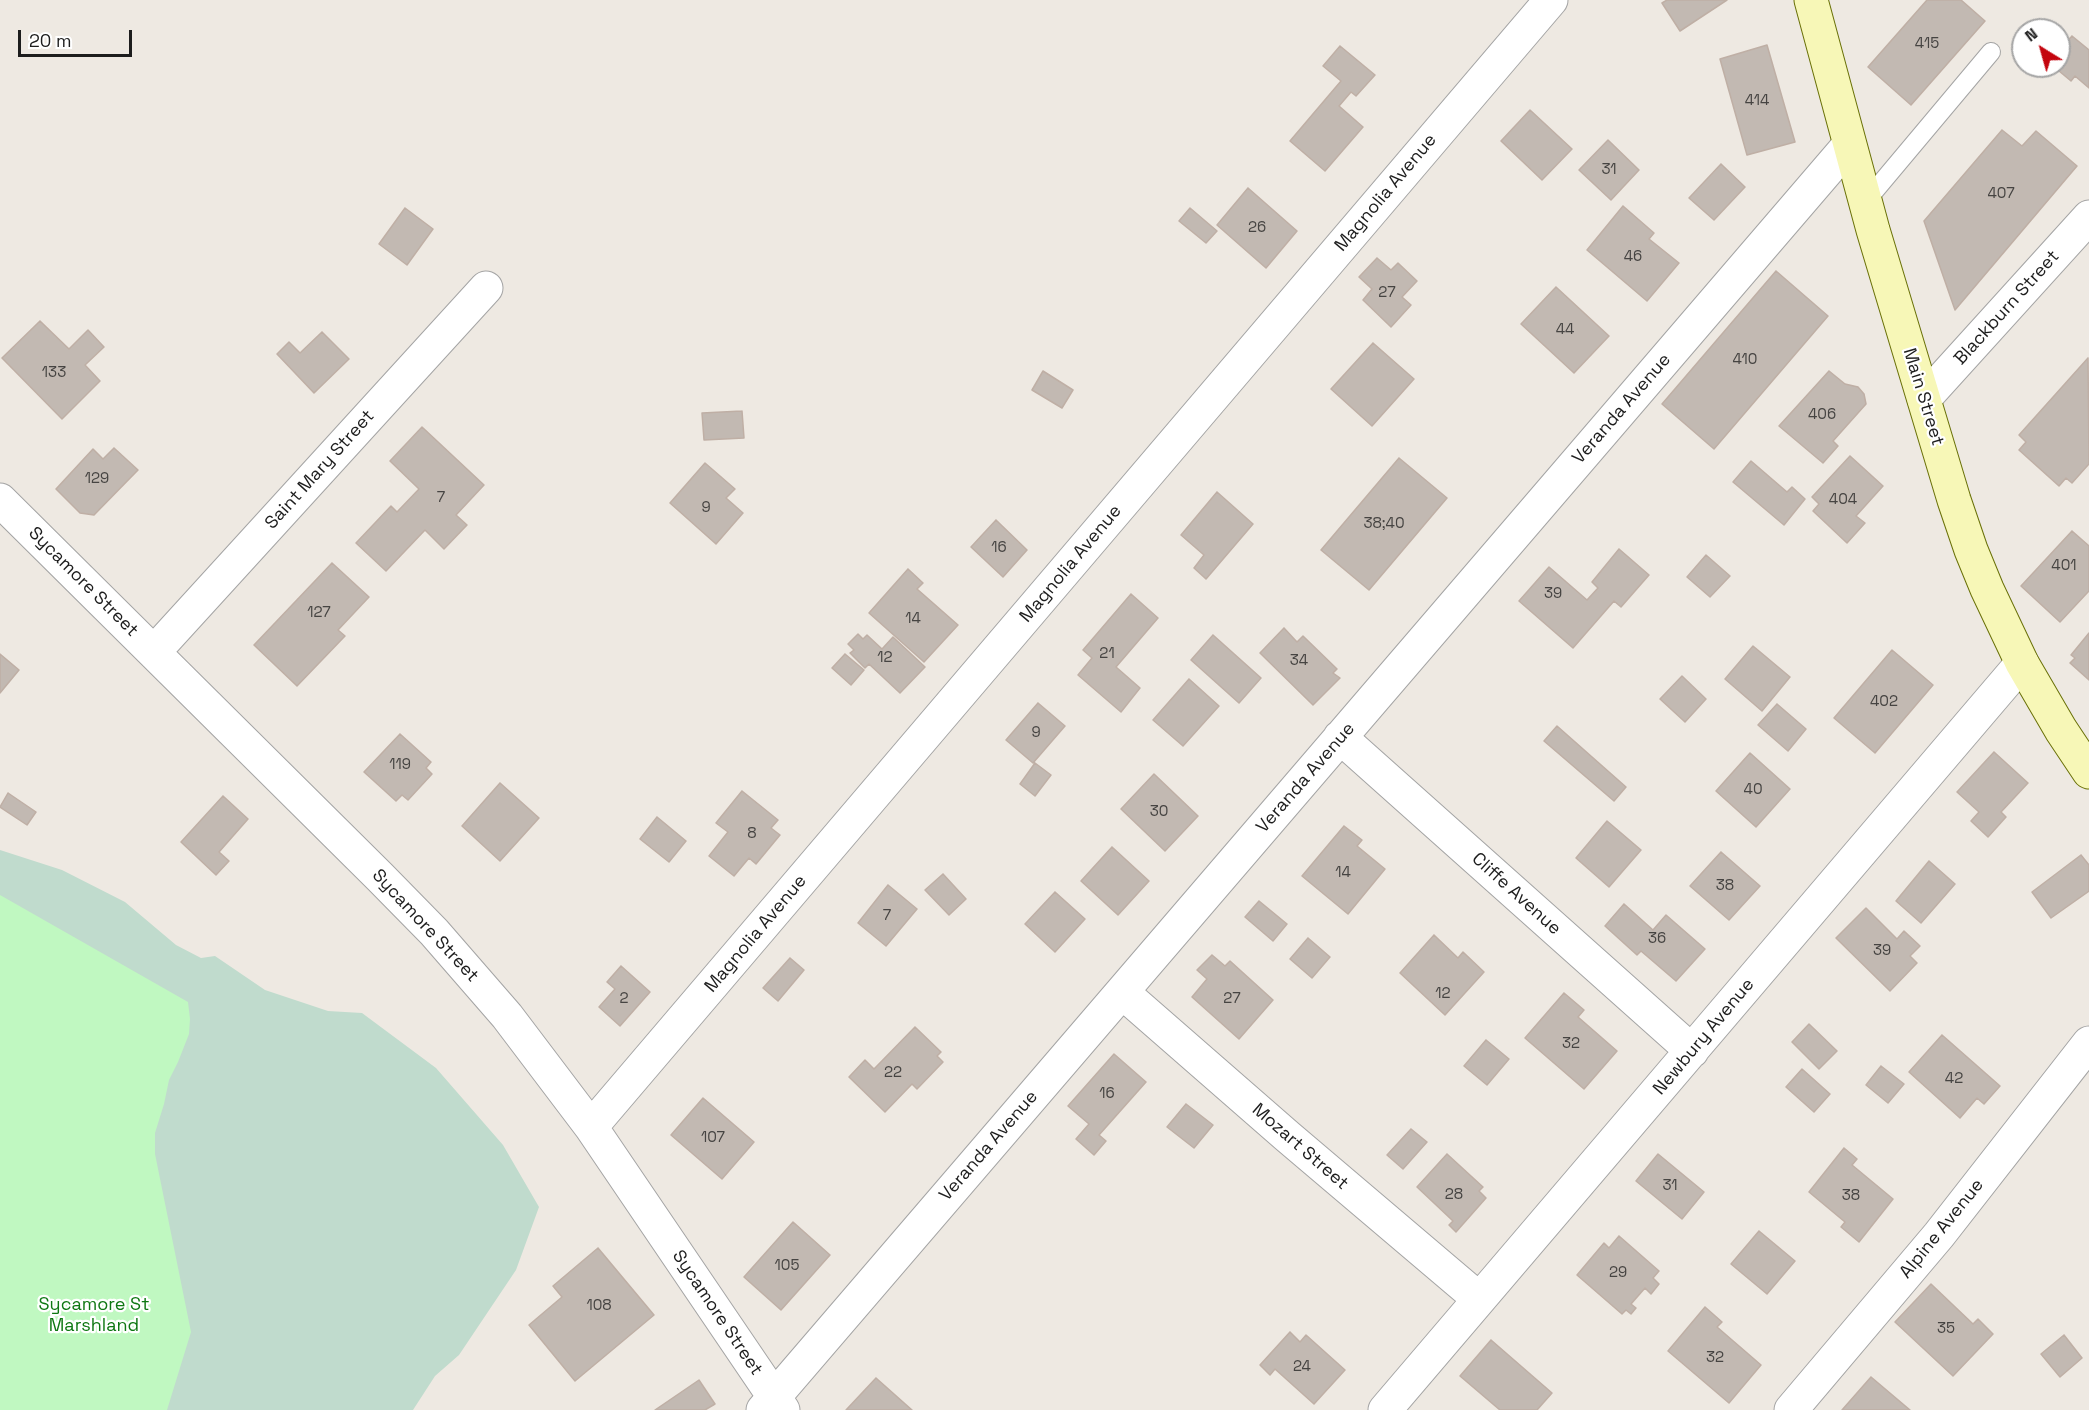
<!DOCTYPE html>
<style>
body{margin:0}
#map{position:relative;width:2089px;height:1410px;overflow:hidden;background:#eee9e2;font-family:"Space Grotesk",sans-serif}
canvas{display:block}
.north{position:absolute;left:2011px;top:18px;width:60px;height:60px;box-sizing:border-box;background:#fff;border:2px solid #a5a5a5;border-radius:50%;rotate:323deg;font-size:16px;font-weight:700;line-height:24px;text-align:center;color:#1d1d1d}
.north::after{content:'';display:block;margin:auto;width:21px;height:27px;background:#c4050e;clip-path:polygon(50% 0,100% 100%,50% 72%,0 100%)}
.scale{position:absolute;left:18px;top:30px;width:114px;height:27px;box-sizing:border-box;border:3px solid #1d1d1d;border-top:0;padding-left:8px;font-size:18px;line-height:21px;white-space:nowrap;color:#1d1d1d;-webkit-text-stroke:4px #fff;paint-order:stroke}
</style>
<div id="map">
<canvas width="2089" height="1410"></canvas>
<div class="north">N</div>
<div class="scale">20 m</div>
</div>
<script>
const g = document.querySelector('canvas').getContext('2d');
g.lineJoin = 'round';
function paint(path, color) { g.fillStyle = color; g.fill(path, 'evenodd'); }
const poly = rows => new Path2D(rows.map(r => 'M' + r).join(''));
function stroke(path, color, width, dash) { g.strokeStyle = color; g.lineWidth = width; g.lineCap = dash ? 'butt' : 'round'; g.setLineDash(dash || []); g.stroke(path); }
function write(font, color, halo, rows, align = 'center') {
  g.font = font + ' "Space Grotesk",sans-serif'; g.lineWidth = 4.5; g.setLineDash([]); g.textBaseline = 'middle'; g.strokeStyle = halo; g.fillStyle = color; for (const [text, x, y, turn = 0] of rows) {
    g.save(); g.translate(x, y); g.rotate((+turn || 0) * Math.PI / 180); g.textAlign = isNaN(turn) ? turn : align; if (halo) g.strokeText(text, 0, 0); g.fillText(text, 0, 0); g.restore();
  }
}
paint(poly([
 [0,850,62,870,125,902,176,945,201,958,215,956,265,990,328,1011,362,1013,436,1068,503,1145,539,1207,516,1270,459,1355,435,1376,413,1410,0,1410]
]), '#c0dbcd');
paint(poly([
 [0,895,188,1002,190,1019,189,1034,178,1062,169,1080,164,1104,155,1133,155,1154,191,1332,167,1410,0,1410]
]), '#c0f8c1');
const building = poly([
 [1667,0,1727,0,1680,31,1662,3,1667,0],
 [1927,0,1961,0,1985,21,1911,105,1868,67,1927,0],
 [2072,36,2089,50,2089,88,2075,76,2071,81,2053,66,2059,66,2059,51,2072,36],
 [1767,45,1795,142,1747,155,1720,59,1767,45],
 [1340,46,1375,75,1356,96,1351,92,1339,106,1363,127,1325,171,1290,141,1341,81,1323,66,1340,46],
 [1530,110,1572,149,1542,180,1501,141,1530,110],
 [2002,130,2022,146,2036,131,2077,166,1955,310,1924,221,2002,130],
 [1608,140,1639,170,1611,200,1579,170,1608,140],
 [1721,164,1745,187,1714,220,1689,198,1721,164],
 [1248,188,1297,231,1266,268,1217,225,1248,188],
 [1623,206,1654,233,1649,239,1679,263,1647,301,1587,250,1623,206],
 [405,208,433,229,407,265,379,244,405,208],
 [1190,208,1217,231,1206,243,1179,221,1190,208],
 [1377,258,1391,270,1398,263,1417,281,1402,297,1411,305,1391,327,1363,300,1372,289,1359,277,1377,258],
 [1776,271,1828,316,1714,449,1662,404,1776,271],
 [1556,287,1609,336,1574,373,1521,324,1556,287],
 [40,321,69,349,88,330,104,347,85,365,100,381,62,419,2,358,40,321],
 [322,332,349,359,314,393,277,354,289,342,300,353,322,332],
 [1373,343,1414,379,1372,426,1331,389,1373,343],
 [2088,358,2089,464,2072,483,2066,478,2059,486,2019,450,2026,442,2019,435,2088,358],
 [1043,371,1073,390,1062,408,1032,390,1043,371],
 [1829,371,1845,384,1858,387,1864,394,1866,404,1833,441,1838,446,1823,463,1779,426,1829,371],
 [742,411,744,438,704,440,702,413,742,411],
 [422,427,484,485,456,515,467,525,444,549,425,530,386,571,356,543,391,506,397,512,419,489,390,461,422,427],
 [114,448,138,470,94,515,80,513,56,489,93,449,103,459,114,448],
 [1850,456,1883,486,1856,516,1865,523,1847,543,1813,511,1819,504,1812,497,1850,456],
 [1399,458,1447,498,1369,590,1321,550,1399,458],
 [1751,461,1787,492,1792,487,1805,499,1784,525,1733,482,1751,461],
 [705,463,735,489,726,498,743,513,716,544,670,503,705,463],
 [1217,492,1253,524,1206,579,1194,568,1204,555,1181,535,1217,492],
 [996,520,1027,550,1003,577,971,547,996,520],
 [2072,531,2089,546,2089,591,2060,622,2021,586,2072,531],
 [1619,549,1649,575,1621,607,1614,601,1573,648,1519,601,1549,567,1587,600,1598,588,1592,582,1619,549],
 [1706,555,1730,576,1710,597,1687,577,1706,555],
 [332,563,369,597,338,630,345,636,297,686,254,645,332,563],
 [908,569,923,583,917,589,958,625,924,662,869,613,908,569],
 [1131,594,1158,618,1116,667,1140,688,1121,712,1078,675,1092,658,1083,650,1131,594],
 [1284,628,1297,642,1303,636,1337,669,1333,673,1340,678,1313,705,1260,653,1284,628],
 [2089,633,2089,680,2070,663,2075,658,2071,655,2089,633],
 [858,634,863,639,867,635,882,649,893,637,925,667,900,693,869,664,865,668,850,653,854,650,848,644,858,634],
 [1213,635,1261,678,1239,703,1191,660,1213,635],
 [1753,646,1790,677,1762,711,1725,679,1753,646],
 [1892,650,1933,685,1875,753,1834,718,1892,650],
 [0,654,19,670,0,693,0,654],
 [845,654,864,670,851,685,832,668,845,654],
 [1682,676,1706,699,1685,722,1660,699,1682,676],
 [1189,679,1219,706,1183,746,1153,720,1189,679],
 [1038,703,1065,726,1033,763,1006,740,1038,703],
 [1777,704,1806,729,1788,751,1758,725,1777,704],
 [1557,726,1626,787,1614,801,1544,741,1557,726],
 [400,734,431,762,426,768,432,774,408,800,402,795,396,801,364,772,400,734],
 [1994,752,2028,783,2001,812,2006,817,1988,837,1971,821,1979,812,1957,792,1994,752],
 [1750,753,1790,789,1756,827,1716,791,1750,753],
 [1035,763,1051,775,1035,796,1020,784,1035,763],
 [1154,774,1198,816,1165,851,1121,809,1154,774],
 [500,783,539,818,500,861,462,826,500,783],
 [742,791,778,820,771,828,780,835,756,864,749,858,734,876,709,856,728,832,716,823,742,791],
 [8,793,36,812,27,825,0,807,8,793],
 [223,796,248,819,219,852,229,861,216,875,181,842,223,796],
 [657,817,686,841,669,862,640,839,657,817],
 [1607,821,1641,850,1609,887,1576,858,1607,821],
 [1344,826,1362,840,1357,846,1385,869,1348,914,1302,876,1344,826],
 [1112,847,1149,881,1118,915,1081,881,1112,847],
 [1721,852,1760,886,1729,920,1690,886,1721,852],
 [2081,855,2089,865,2089,891,2051,918,2032,892,2081,855],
 [1929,861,1955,884,1921,923,1896,901,1929,861],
 [943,874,966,899,949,915,925,890,943,874],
 [888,885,917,909,886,946,858,923,888,885],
 [1055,892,1085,919,1055,952,1025,924,1055,892],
 [1259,901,1287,924,1273,941,1245,917,1259,901],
 [1624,904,1653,930,1666,915,1705,949,1676,981,1641,951,1637,955,1605,926,1624,904],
 [1866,908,1897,939,1904,931,1920,946,1910,956,1917,963,1890,991,1836,938,1866,908],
 [1434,935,1458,958,1463,952,1484,972,1445,1015,1400,973,1434,935],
 [1308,938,1330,957,1312,978,1290,959,1308,938],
 [1212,955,1225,966,1230,961,1273,1000,1239,1039,1192,997,1207,979,1197,970,1212,955],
 [790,958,804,970,778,1001,763,988,790,958],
 [621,966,650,992,620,1026,599,1007,615,989,607,982,621,966],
 [1564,993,1584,1010,1578,1017,1617,1051,1584,1089,1525,1038,1564,993],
 [1809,1024,1837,1051,1819,1069,1792,1042,1809,1024],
 [915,1027,941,1052,937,1056,943,1062,917,1089,912,1084,885,1112,849,1077,865,1060,874,1069,915,1027],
 [1942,1035,2000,1086,1984,1104,1977,1098,1960,1118,1909,1072,1942,1035],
 [1486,1040,1509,1059,1487,1085,1464,1066,1486,1040],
 [1114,1054,1146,1082,1099,1135,1106,1141,1094,1155,1076,1139,1089,1124,1068,1106,1114,1054],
 [1881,1066,1904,1084,1888,1103,1866,1085,1881,1066],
 [1802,1069,1830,1094,1814,1112,1786,1087,1802,1069],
 [703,1098,754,1142,722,1179,671,1135,703,1098],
 [1186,1104,1213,1125,1194,1148,1167,1127,1186,1104],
 [1411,1129,1427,1142,1403,1169,1387,1155,1411,1129],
 [1844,1148,1857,1159,1852,1165,1893,1199,1859,1242,1841,1227,1845,1222,1809,1192,1844,1148],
 [1447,1154,1483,1187,1479,1191,1486,1198,1456,1232,1449,1225,1453,1221,1417,1187,1447,1154],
 [1658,1154,1704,1192,1682,1219,1636,1181,1658,1154],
 [793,1222,830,1255,781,1310,744,1277,793,1222],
 [1759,1231,1795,1261,1767,1294,1731,1264,1759,1231],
 [1619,1236,1659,1271,1653,1278,1659,1284,1651,1294,1645,1288,1631,1304,1636,1308,1631,1314,1626,1310,1622,1314,1577,1275,1604,1243,1609,1248,1619,1236],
 [598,1248,654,1315,575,1381,529,1325,562,1297,553,1286,598,1248],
 [1931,1284,1973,1324,1978,1319,1993,1334,1953,1376,1895,1322,1931,1284],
 [1705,1307,1722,1322,1717,1327,1761,1365,1729,1403,1668,1351,1705,1307],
 [1290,1332,1300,1342,1306,1335,1345,1370,1314,1404,1275,1369,1270,1375,1260,1365,1290,1332],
 [2064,1335,2082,1358,2060,1377,2041,1354,2064,1335],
 [1491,1340,1552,1393,1537,1410,1500,1410,1460,1376,1491,1340],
 [1871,1377,1910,1410,1842,1410,1871,1377],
 [876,1378,912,1410,846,1410,876,1378],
 [699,1380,715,1404,705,1410,655,1410,699,1380]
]);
paint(building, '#c2b9b2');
stroke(building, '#bfafa5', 1.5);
const lane = poly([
 [1866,201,1991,52]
]);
const street = poly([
 [1924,399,2089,217],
 [0,500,380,877,434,932,507,1016,591,1127,783,1410],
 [154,652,486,288],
 [1340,737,1692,1051],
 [1122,992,1287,1136,1479,1299],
 [591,1127,1551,0],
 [763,1410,1849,145],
 [1385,1410,2022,663],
 [1791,1410,1939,1235,2089,1043]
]);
const secondary = poly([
 [1811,0,1873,230,1954,500,1971,550,1987,589,2022,663,2061,730,2089,772]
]);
stroke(lane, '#a4a4a4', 20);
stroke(street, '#a4a4a4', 35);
stroke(secondary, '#697007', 35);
stroke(lane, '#fff', 18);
stroke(street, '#fff', 33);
stroke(secondary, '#f7f7b7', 33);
write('15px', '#464442', null, [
 ["415",1927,44],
 ["414",1757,101],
 ["31",1609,170],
 ["407",2001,194],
 ["26",1257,228],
 ["46",1633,257],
 ["27",1387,293],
 ["44",1565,330],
 ["410",1745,360],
 ["133",54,373],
 ["406",1822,415],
 ["129",97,479],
 ["7",441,498],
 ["404",1843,500],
 ["9",706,508],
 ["38;40",1384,524],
 ["16",999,548],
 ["401",2064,566],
 ["39",1553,594],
 ["127",319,613],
 ["14",913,619],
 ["21",1107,654],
 ["12",885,658],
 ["34",1299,661],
 ["402",1884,702],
 ["9",1036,733],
 ["119",400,765],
 ["40",1753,790],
 ["30",1159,812],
 ["8",752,834],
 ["14",1343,873],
 ["38",1725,886],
 ["7",887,916],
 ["36",1657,939],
 ["39",1882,951],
 ["12",1443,994],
 ["2",624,999],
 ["27",1232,999],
 ["32",1571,1044],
 ["22",893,1073],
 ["42",1954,1079],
 ["16",1107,1094],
 ["107",713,1138],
 ["31",1670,1186],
 ["28",1454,1195],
 ["38",1851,1196],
 ["105",787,1266],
 ["29",1618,1273],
 ["108",599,1306],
 ["35",1946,1329],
 ["32",1715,1358],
 ["24",1302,1367]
]);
write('18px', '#1d1d1d', '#fff', [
 ["Magnolia Avenue",1386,193,-50],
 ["Blackburn Street",2007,308,-48],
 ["Main Street",1923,397,73],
 ["Veranda Avenue",1622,409,-49],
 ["Saint Mary Street",320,470,-48],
 ["Magnolia Avenue",1071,564,-50],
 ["Sycamore Street",83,582,45],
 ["Veranda Avenue",1306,778,-49],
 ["Cliffe Avenue",1516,894,42],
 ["Sycamore Street",425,926,47],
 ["Magnolia Avenue",756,934,-50],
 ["Newbury Avenue",1704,1037,-50],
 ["Veranda Avenue",989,1146,-49],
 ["Mozart Street",1300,1147,41],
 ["Alpine Avenue",1942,1229,-51],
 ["Sycamore Street",717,1313,56]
]);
write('18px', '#0e7712', '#fff', [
 ["Sycamore St",94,1305],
 ["Marshland",94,1326]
]);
</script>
